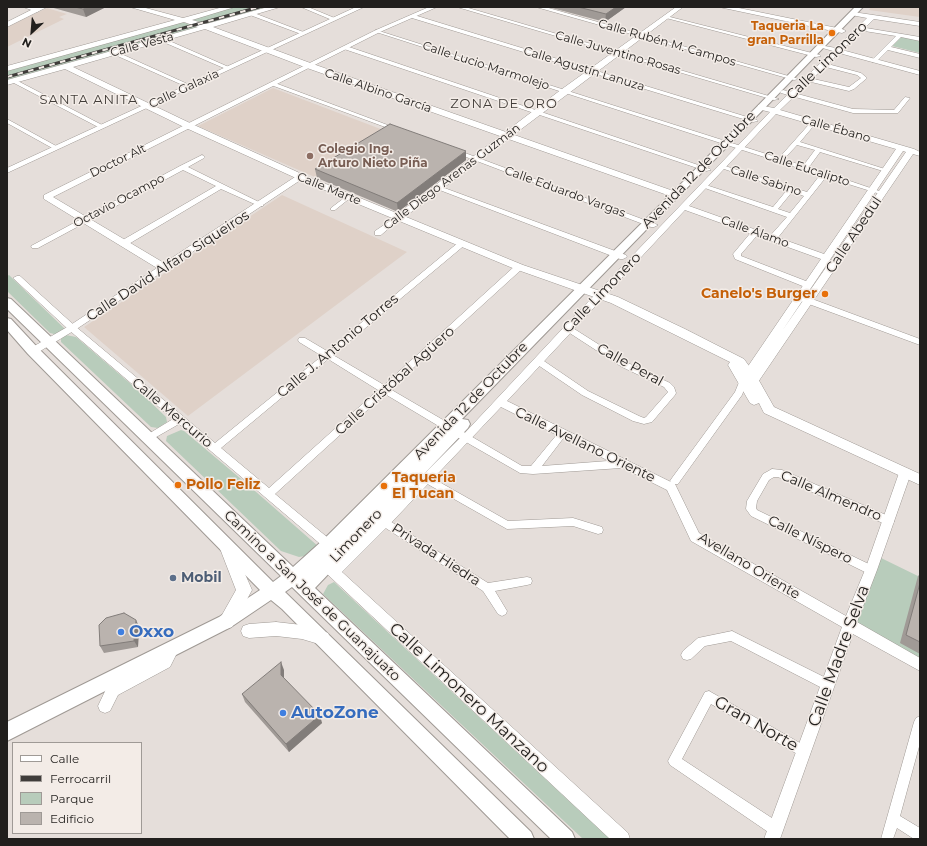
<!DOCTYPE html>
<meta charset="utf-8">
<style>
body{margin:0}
#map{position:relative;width:927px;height:846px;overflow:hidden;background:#e5deda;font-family:Montserrat,sans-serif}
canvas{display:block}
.frame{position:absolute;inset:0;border:8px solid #211f1d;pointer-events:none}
.legend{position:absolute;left:12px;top:742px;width:130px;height:92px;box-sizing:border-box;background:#f3ece7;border:1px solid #9f9a96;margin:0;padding:5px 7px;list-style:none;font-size:12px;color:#211f1d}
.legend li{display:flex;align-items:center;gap:8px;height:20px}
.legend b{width:20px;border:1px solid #9f9a96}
.north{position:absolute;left:12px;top:12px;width:40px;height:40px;-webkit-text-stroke:3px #f3ece7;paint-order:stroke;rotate:206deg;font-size:11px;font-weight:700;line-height:16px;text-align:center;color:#211f1d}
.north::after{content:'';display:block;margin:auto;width:14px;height:18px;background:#211f1d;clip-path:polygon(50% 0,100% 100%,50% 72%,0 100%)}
</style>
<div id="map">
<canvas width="927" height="846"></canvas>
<div class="frame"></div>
<ul class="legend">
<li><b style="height:5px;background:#fff"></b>Calle</li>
<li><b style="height:5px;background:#403d3b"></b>Ferrocarril</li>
<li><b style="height:11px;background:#b8ccbb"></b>Parque</li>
<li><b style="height:11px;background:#bab3ae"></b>Edificio</li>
</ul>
<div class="north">N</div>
</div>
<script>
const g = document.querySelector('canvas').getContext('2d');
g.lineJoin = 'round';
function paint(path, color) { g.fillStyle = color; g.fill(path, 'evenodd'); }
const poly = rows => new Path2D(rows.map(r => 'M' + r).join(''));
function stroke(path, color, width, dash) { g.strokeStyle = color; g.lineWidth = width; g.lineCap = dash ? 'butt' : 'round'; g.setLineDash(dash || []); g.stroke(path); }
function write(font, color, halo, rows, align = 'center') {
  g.font = font + ' Montserrat,sans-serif'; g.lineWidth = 3; g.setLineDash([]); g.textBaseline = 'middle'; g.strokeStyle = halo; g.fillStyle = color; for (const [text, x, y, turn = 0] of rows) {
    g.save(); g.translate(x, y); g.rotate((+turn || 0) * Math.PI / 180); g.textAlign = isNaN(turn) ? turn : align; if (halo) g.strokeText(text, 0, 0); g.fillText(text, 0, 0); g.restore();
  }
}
paint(poly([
 [871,7,920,7,920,17,869,10],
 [47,8,67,14,59,17,64,19,7,47,7,27],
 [273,88,391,133,317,178,198,126],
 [282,195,407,252,188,416,84,327]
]), '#dfd1c8');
paint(poly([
 [234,7,269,7,208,25,190,19],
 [182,22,200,27,7,81,7,71],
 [900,37,920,40,920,53,892,46],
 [9,275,64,328,64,332,58,335,50,333,7,291,7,276],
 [66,335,76,337,139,391,166,417,167,422,158,428,151,427,61,342,61,339],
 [181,430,184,431,247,484,319,547,311,555,299,557,281,551,166,441,167,436],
 [879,557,920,577,920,661,853,625],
 [334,582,610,839,583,839,323,594,328,585]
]), '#b8ccbb');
const minor = poly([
 [23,7,32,7,40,10,37,12,23,7],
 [301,7,308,7,337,19,332,20,301,7],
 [457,7,465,7,779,99,774,100,457,7],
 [536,7,545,7,799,79,794,80,536,7],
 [250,13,254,13,306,33,301,34,250,15,250,13],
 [414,15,757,120,758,121,753,122,412,18,411,17,414,15],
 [666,16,820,55,821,56,816,57,666,18,666,16],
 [860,27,920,37,920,41,901,37,891,47,920,54,920,58,888,50,876,62,872,62,872,60,896,36,858,30,857,29,860,27],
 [376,30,779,158,812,121,816,121,816,123,800,142,888,170,883,171,820,152,809,167,885,193,882,195,880,194,826,177,776,240,770,240,770,236,787,217,702,187,702,185,706,185,773,207,787,190,721,168,721,166,725,166,807,192,820,175,376,32,376,30],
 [797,145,815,150,803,166,784,159,797,145],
 [792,192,804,196,790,213,778,209,792,192],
 [161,39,165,39,231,68,226,69,161,41,161,39],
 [346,46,710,169,711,170,706,171,344,49,343,48,346,46],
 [113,52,117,52,192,86,187,87,113,54,113,52],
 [824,63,861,73,867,78,854,89,849,91,807,81,806,80,809,78,849,87,861,78,857,75,822,66,822,64,824,63],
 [14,79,104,126,105,127,100,128,12,82,11,81,14,79],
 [271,83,275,83,401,130,396,131,271,85,271,83],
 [783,90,853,109,894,110,905,97,910,98,898,113,853,113,781,93,780,92,783,90],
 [7,119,58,147,59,148,54,149,7,123,7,119],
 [453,150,457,150,658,225,654,227,651,227,453,152,453,150],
 [202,155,205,157,204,158,188,167,263,204,263,206,259,206,221,189,127,245,121,245,121,241,216,186,183,170,38,248,32,248,31,246,180,166,202,155],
 [439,186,626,255,627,257,623,259,620,259,437,189,437,187,439,186],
 [348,195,350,196,350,198,335,210,331,210,331,208,348,195],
 [399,215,403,217,401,218,381,235,375,235,375,231,399,215],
 [753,230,756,230,760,232,741,254,741,256,811,283,811,287,805,287,735,259,733,254,753,230],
 [459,242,462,242,466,244,333,355,384,385,516,265,522,265,522,269,390,389,522,466,531,466,559,432,562,431,567,434,565,436,542,466,621,460,624,461,626,464,624,467,621,468,533,474,520,473,452,434,385,394,275,494,333,542,334,545,333,548,329,549,325,548,179,424,151,440,145,440,143,438,145,436,173,419,69,330,13,278,17,276,20,276,75,326,215,443,322,356,299,342,298,340,299,338,305,338,327,351,459,242],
 [328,359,378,390,269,488,221,448,328,359],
 [798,296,804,296,920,339,920,345,798,300,797,298,798,296],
 [568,325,628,363,670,383,674,387,676,393,675,395,652,422,644,424,633,421,582,395,535,363,534,361,535,359,541,359,588,391,639,416,644,418,646,417,668,392,664,387,622,367,565,330,564,328,568,325],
 [743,379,747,382,742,395,678,484,672,484,670,481,672,478,735,392,740,380,743,379],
 [772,469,782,470,893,518,894,521,893,524,889,525,885,524,778,477,774,477,769,480,757,501,756,508,757,510,875,567,876,570,875,573,871,574,867,573,751,516,746,509,747,501,763,474,772,469],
 [427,475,508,521,573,518,602,527,603,530,602,533,598,534,573,526,507,529,424,482,422,479,424,476,427,475],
 [385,518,488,583,527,577,531,578,532,581,531,584,527,585,495,591,507,611,506,614,502,616,498,614,483,591,381,525,380,522,381,519,385,518],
 [732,631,832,681,834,685,832,689,828,690,824,689,731,641,705,646,691,659,687,660,683,659,681,655,683,651,698,638,732,631],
 [709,691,807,747,809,751,807,755,803,757,799,755,711,704,682,759,781,824,782,829,781,834,776,835,771,834,670,765,668,761,670,757,705,692,709,691],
 [920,716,920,743,900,816,920,828,920,839,914,839,897,828,893,839,881,839,914,722,916,718,920,716]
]);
const tertiary = poly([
 [356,7,364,7,7,173,7,168,356,7],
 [429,7,437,7,380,32,53,197,164,263,298,175,301,175,305,177,75,330,37,353,29,353,28,351,29,349,69,326,157,268,44,199,44,195,376,30,429,7],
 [676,7,683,7,402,219,396,219,396,215,562,89,676,7],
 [853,12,920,22,920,26,874,19,842,50,920,71,920,75,839,53,780,110,914,149,920,152,920,156,913,154,752,391,744,391,743,388,745,384,739,384,738,381,821,259,685,210,507,401,675,484,699,533,846,616,865,570,899,473,901,470,905,469,909,470,911,473,877,570,857,622,920,658,920,671,853,634,780,839,764,839,842,627,691,541,667,490,501,407,389,525,342,572,628,833,630,839,610,839,325,572,323,568,325,564,329,563,334,564,462,436,565,326,770,112,758,109,758,105,774,108,833,51,819,47,819,45,836,48,867,18,851,15,851,13,853,12],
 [776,114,896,149,824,254,689,206,776,114],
 [903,151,906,152,782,331,903,151],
 [172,643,177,645,179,649,170,667,118,695,110,711,105,713,100,711,98,706,108,685,160,659,167,645,172,643]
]);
const secondary = poly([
 [37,7,47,7,7,27,7,22,37,7],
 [130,7,142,7,183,18,223,7,235,7,192,20,206,24,268,7,280,7,213,27,313,64,679,193,681,195,679,197,673,197,307,68,205,29,73,67,192,124,304,175,523,265,618,297,685,329,744,359,757,377,774,407,920,474,920,485,764,413,759,403,754,405,750,403,728,365,730,362,611,303,515,269,298,179,186,128,65,69,7,85,7,80,198,27,184,22,7,71,7,66,175,20,130,7],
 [719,7,734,7,842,29,846,31,842,33,719,7],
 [226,540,231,542,252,590,232,627,226,629,220,627,218,622,236,590,219,546,221,542,226,540],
 [276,622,302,625,322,631,328,633,330,638,328,643,322,645,302,639,276,636,249,638,243,636,241,631,243,626,249,624,276,622]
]);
const primary = poly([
 [855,7,863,7,462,419,468,420,470,424,468,428,315,588,572,832,575,839,551,839,292,587,285,592,531,832,534,839,510,839,282,609,271,600,231,627,7,741,7,722,219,617,260,590,28,354,7,330,7,318,11,319,38,348,273,582,281,576,7,309,7,298,11,299,293,567,323,540,672,193,855,7]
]);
stroke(minor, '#9f9994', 1);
stroke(tertiary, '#9f9994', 1);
stroke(secondary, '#9f9994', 1);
stroke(primary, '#9f9994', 2);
paint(minor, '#fff');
paint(tertiary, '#fff');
paint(secondary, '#fff');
paint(primary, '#fff');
const rail = poly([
 [7,77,259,7]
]);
stroke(rail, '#403d3b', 3);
stroke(rail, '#f3ece7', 2, [5.5]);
paint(poly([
 [50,7,104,7,104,8,86,17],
 [548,7,626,7,605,22],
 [466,160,398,212,317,178,315,169],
 [920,574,920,654,900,643,918,576],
 [139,626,138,647,104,653,100,646],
 [284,670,284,678,322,723,289,752,245,702,242,694]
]), '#a09a96');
paint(poly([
 [88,7,104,7,104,8,86,17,83,9],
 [616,7,626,7,605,22,606,14],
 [466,151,466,160,398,212,397,203],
 [136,620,139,626,138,647,134,641],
 [281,662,284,670,284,683,281,675],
 [320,715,322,723,289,752,286,744]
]), '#827d7a');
const building = poly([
 [75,7,88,7,83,9,75,7],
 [578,7,616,7,606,14,578,7],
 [390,124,466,151,397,203,315,169,390,124],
 [920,583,920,642,906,635,920,583],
 [124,613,136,620,134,641,100,646,99,625,106,618,124,613],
 [281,662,281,675,320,715,286,744,242,694,281,662]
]);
paint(building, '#bab3ae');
stroke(building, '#827d7a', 1);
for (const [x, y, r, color] of [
 [832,33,4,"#e8710a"],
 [310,156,4,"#8d6e63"],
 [825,294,4,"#e8710a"],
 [178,485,4,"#e8710a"],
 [384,486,4,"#e8710a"],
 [173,578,4,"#5c6f8a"],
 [121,632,4,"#3f7fe0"],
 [283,713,4,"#3f7fe0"]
]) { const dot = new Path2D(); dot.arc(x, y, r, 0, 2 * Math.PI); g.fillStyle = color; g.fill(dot); stroke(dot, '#f3ece7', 1.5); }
write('bold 12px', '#c56008', '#f3ece7', [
 ["Taqueria La",824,26],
 ["gran Parrilla",824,40]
], 'right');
write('12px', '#211f1d', '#f3ece7', [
 ["Calle Rubén M. Campos",667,43,16],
 ["Calle Vesta",142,45,-15],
 ["Calle Juventino Rosas",618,53,16],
 ["Calle Lucio Marmolejo",486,66,18],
 ["Calle Agustín Lanuza",584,69,17],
 ["Calle Galaxia",184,89,-25],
 ["Calle Albino García",378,91,19],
 ["Calle Ébano",836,129,16],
 ["Doctor Alt",118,161,-26],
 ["Calle Eucalipto",807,169,18],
 ["Calle Diego Arenas Guzmán",452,177,-37],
 ["Calle Sabino",766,181,18],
 ["Calle Marte",329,189,22],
 ["Calle Eduardo Vargas",565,192,20],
 ["Octavio Ocampo",119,201,-28],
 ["Calle Álamo",755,232,20]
]);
write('bold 12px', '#785e54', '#f3ece7', [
 ["Colegio Ing.",318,149],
 ["Arturo Nieto Piña",318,163]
], 'left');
g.letterSpacing = '1px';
write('13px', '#423d39', '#f3ece7', [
 ["SANTA ANITA",89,100],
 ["ZONA DE ORO",504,104]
]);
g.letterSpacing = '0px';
write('14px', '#211f1d', '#f3ece7', [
 ["Calle Limonero",827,61,-44],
 ["Avenida 12 de Octubre",699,170,-46],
 ["Calle Abedul",854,235,-56],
 ["Calle David Alfaro Siqueiros",168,266,-33],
 ["Calle Limonero",602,293,-46],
 ["Calle J. Antonio Torres",338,346,-40],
 ["Calle Peral",630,365,29],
 ["Calle Cristóbal Agüero",395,381,-42],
 ["Avenida 12 de Octubre",471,401,-46],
 ["Calle Mercurio",172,413,40],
 ["Calle Avellano Oriente",585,445,26],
 ["Calle Almendro",831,496,23],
 ["Limonero",356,536,-46],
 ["Calle Níspero",810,540,26],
 ["Privada Hiedra",436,555,33],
 ["Avellano Oriente",749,566,31],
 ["Camino a San José de Guanajuato",312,596,44]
]);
write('bold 14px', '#c56008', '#f3ece7', [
 ["Canelo's Burger",817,294,"right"],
 ["Taqueria",392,478],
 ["El Tucan",392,494],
 ["Pollo Feliz",186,485]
], 'left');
write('bold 14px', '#4e5e75', '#f3ece7', [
 ["Mobil",181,578]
], 'left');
write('bold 17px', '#366cbe', '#f3ece7', [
 ["Oxxo",129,632],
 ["AutoZone",291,713]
], 'left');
write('17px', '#211f1d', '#f3ece7', [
 ["Calle Madre Selva",839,656,-70],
 ["Calle Limonero Manzano",469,698,43],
 ["Gran Norte",756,724,30]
]);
</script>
